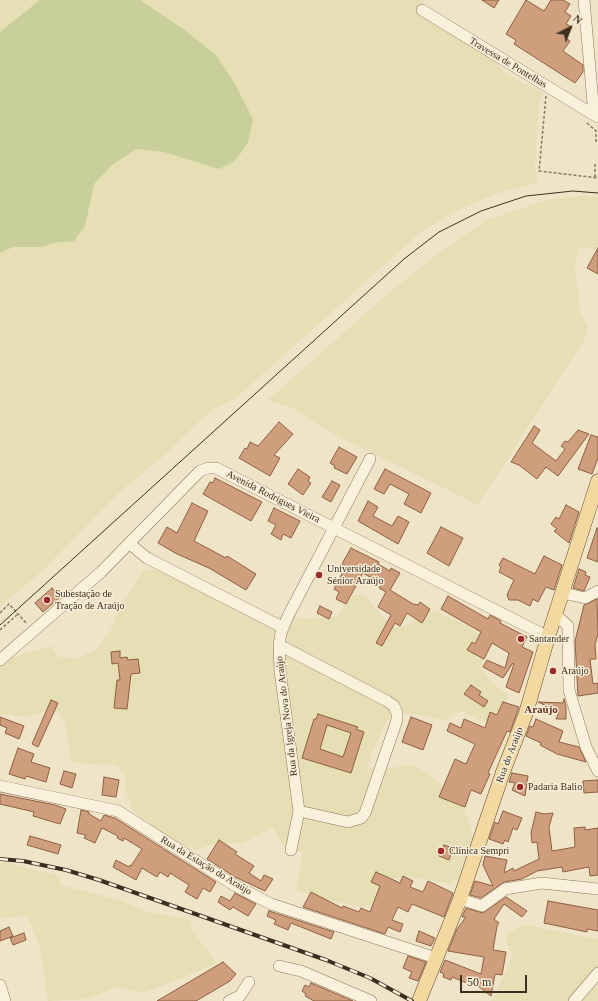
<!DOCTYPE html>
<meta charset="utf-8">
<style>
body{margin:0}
#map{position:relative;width:598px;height:1001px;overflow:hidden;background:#f0e4c8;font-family:"Times New Roman",serif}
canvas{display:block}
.north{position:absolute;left:550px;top:8px;width:40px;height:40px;-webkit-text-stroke:3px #f7eed8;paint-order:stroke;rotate:42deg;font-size:11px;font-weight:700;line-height:16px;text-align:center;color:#3d2e20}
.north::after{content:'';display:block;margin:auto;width:14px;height:18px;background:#3d2e20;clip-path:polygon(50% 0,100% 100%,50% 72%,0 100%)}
.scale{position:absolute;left:460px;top:975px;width:67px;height:18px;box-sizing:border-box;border:2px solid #3d2e20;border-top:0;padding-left:5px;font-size:12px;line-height:14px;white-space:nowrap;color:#3d2e20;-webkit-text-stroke:3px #f7eed8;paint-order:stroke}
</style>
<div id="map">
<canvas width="598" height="1001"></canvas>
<div class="north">N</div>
<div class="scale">50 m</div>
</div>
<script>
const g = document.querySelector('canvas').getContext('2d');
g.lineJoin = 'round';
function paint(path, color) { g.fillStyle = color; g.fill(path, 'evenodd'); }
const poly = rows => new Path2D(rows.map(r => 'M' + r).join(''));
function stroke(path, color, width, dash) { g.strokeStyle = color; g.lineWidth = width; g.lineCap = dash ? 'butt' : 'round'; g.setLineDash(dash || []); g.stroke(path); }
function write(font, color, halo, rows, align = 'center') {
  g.font = font + ' "Times New Roman",serif'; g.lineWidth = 3; g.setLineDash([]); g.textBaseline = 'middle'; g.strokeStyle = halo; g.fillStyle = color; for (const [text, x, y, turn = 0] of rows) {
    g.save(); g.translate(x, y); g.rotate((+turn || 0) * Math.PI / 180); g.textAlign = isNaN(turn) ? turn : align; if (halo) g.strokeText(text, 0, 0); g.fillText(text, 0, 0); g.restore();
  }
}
paint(poly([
 [0,0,425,0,418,12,496,62,506,74,543,93,539,103,535,164,538,183,504,191,481,200,456,211,421,232,236,398,210,411,165,455,123,489,41,572,0,606],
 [581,196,598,197,598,250,579,247,575,265,580,311,588,328,584,340,478,505,335,435,292,408,268,400,392,290,436,255,487,220,546,200],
 [143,570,160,570,262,623,284,614,305,619,337,617,353,595,365,595,392,627,407,626,418,615,435,611,466,625,487,640,488,644,482,663,482,669,490,681,508,695,506,708,491,722,479,720,463,711,452,714,444,721,417,714,395,714,386,721,372,753,368,769,384,769,412,765,433,777,464,808,470,825,472,839,458,879,451,884,405,876,393,879,376,903,360,907,316,897,296,890,303,852,292,851,282,844,273,827,243,843,215,843,197,850,175,843,133,811,126,792,125,776,117,765,85,764,71,761,65,721,58,712,46,711,28,717,0,714,0,666,11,658,51,646,59,657,79,658,97,649,111,630,118,608,133,588],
 [0,863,9,863,54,874,59,877,60,885,116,899,146,911,190,920,192,930,217,963,165,985,142,993,117,987,87,999,48,1001,40,947,27,916,0,918],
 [525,925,598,939,598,1001,491,1001,509,966,512,953,505,940,509,932]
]), '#e6deb5');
paint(poly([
 [40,0,140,0,186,31,216,55,235,84,253,119,248,143,235,161,219,169,164,152,136,149,112,165,94,184,85,226,74,241,53,243,43,247,13,247,0,253,0,32]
]), '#c9cf9b');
const building = poly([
 [482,0,499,0,494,8,482,0],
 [526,0,544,11,551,0,563,0,570,4,565,12,571,16,566,24,572,27,566,38,570,41,563,51,583,65,583,72,575,83,514,44,516,40,506,34,526,0],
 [598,248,598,274,587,268,598,248],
 [279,422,293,434,274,455,280,458,270,476,239,458,245,448,247,449,250,442,258,446,279,422],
 [534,426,540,430,532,443,556,461,565,449,561,446,565,441,568,442,578,430,589,434,558,476,546,467,537,479,519,465,511,462,534,426],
 [591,435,598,437,598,458,592,474,578,469,591,435],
 [339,447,357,457,347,474,334,468,335,466,330,463,339,447],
 [298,469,310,477,308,481,311,483,303,495,288,484,298,469],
 [385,469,431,493,421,513,404,504,409,494,390,484,384,494,374,489,385,469],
 [215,478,262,502,251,521,203,494,210,482,213,483,215,478],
 [332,481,340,485,331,502,322,497,332,481],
 [368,501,378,507,373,516,392,526,398,516,409,522,398,544,358,521,368,501],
 [192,503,208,511,194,541,226,558,227,556,256,574,246,590,209,568,177,554,158,543,167,527,177,533,192,503],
 [566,505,579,512,569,543,554,531,557,529,551,524,556,517,559,519,566,505],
 [274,508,300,521,291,538,283,534,281,540,271,534,276,525,268,521,274,508],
 [441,527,463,538,449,566,427,553,441,527],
 [597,528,598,528,598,562,587,558,597,528],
 [351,548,379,562,378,564,390,571,391,568,400,573,390,590,413,604,418,605,420,602,430,609,422,623,407,613,400,626,395,623,382,646,376,643,391,615,378,607,386,592,379,588,382,584,363,573,346,604,336,599,339,592,334,589,346,566,342,564,351,548],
 [544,556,562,565,554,590,546,587,538,602,533,599,530,606,518,600,509,600,507,595,514,580,499,572,501,567,499,565,503,558,535,574,544,556],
 [579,569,586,572,585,575,590,577,584,591,573,588,579,569],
 [52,588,60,597,43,612,35,603,52,588],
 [448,596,488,619,490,615,501,621,500,623,527,637,522,647,533,652,519,693,506,687,514,664,513,663,503,678,483,667,487,660,505,668,509,653,492,643,484,659,467,650,472,642,475,644,481,632,441,609,448,596],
 [597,599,598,634,595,645,596,659,590,659,593,684,598,683,598,693,578,696,575,641,584,605,597,599],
 [320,606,332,612,329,619,317,613,320,606],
 [120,651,120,658,127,657,128,660,138,659,140,673,131,674,127,709,114,708,117,680,120,680,118,663,112,664,111,652,120,651],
 [471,685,481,692,479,695,488,701,484,707,464,694,471,685],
 [564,699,566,706,566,719,556,719,559,712,538,702,563,703,564,699],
 [51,700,58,703,38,747,32,744,51,700],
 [503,702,519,707,510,732,507,731,488,773,490,774,481,794,471,790,465,807,439,797,455,759,466,764,475,744,447,731,450,723,461,728,464,719,485,728,490,712,497,715,503,702],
 [318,714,358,727,356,729,364,732,351,773,302,758,314,719,316,719,318,714],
 [327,725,351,733,343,757,320,749,327,725],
 [0,717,24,726,19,739,5,733,7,728,0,725,0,717],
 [411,717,432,725,423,750,402,742,411,717],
 [536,719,563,731,559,742,579,747,586,762,557,754,540,745,541,743,526,736,530,726,533,727,536,719],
 [18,748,34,754,31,762,50,768,46,782,26,776,25,779,9,774,18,748],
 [64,771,76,774,72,788,60,784,64,771],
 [512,773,528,776,525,796,512,790,515,783,509,782,512,773],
 [104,777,119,780,116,797,102,795,104,777],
 [598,780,598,792,584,793,583,781,598,780],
 [0,794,55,805,66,809,60,824,33,816,34,812,0,804,0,794],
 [81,810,89,812,89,814,101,821,104,815,115,818,216,882,210,892,203,888,197,899,185,892,189,885,170,873,168,877,160,872,157,877,142,868,136,880,113,867,116,860,129,867,130,865,131,866,142,849,124,838,123,841,117,838,118,836,102,828,95,843,84,838,86,835,77,833,81,810],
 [503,811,522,818,517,830,513,828,508,842,505,840,503,844,489,839,495,822,498,824,503,811],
 [536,812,544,814,553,813,549,827,552,851,575,847,574,828,585,827,585,830,598,828,598,875,590,876,589,867,563,872,562,867,537,871,522,879,504,882,481,898,470,895,475,881,493,886,483,865,485,856,507,860,504,873,513,868,514,871,539,859,537,842,532,843,531,833,536,812],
 [30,836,61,845,58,854,27,845,30,836],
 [219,840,237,852,235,854,254,866,249,873,261,881,264,875,273,879,265,891,235,877,207,859,219,840],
 [444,845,453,848,449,860,439,856,444,845],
 [376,872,400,883,403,876,413,881,410,887,423,892,428,881,453,893,444,917,412,904,408,912,398,907,392,920,403,924,400,932,388,927,385,934,303,907,311,892,342,908,343,906,359,912,361,908,370,912,380,886,371,882,376,872],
 [235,893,256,904,248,916,233,907,230,910,218,902,221,896,230,901,235,893],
 [506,897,527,911,522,917,504,904,494,919,499,923,497,926,493,950,506,952,502,975,495,974,491,996,470,980,469,984,452,977,451,980,443,977,444,974,440,972,445,960,481,974,484,957,448,951,457,929,466,917,462,917,466,908,483,913,506,897],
 [548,901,598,910,598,931,587,929,587,932,544,923,548,901],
 [269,911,334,932,331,939,291,923,288,930,274,924,276,920,267,916,269,911],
 [9,927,13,936,0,941,0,931,9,927],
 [419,931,435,938,431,946,416,941,419,931],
 [24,933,26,940,13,945,10,938,24,933],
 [408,956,426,962,418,981,409,978,412,972,403,968,408,956],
 [223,962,236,974,230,981,196,1001,157,1001,223,962],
 [311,983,353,1001,314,1001,305,996,306,994,302,991,305,985,309,987,311,983]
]);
paint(building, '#cf9f7d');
stroke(building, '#8d5f41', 1);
const minor = poly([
 [584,0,594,115,598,117],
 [422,10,594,115],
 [130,544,147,558,282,627],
 [563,593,585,598,598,591],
 [556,615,568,626,569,690,586,747,598,771],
 [279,645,387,701,394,706,397,713,397,720,365,813,361,818,348,822,299,811],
 [0,660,101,572,200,471,208,468,216,468,548,637],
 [0,786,118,811,234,885,271,904,436,958],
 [291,850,299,811,280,671,279,645,281,633,288,616,370,459],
 [460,899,482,906,505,889,542,883,598,889],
 [279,966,301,971,371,1001],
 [0,985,5,1001],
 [229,1001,240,996,249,982],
 [574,1001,598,973]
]);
const major = poly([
 [419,1001,460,899,503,772,526,713,548,637,598,481]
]);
stroke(minor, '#8d765c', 12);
stroke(major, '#5b4430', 15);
stroke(poly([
 [546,96,539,171,598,178],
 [587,123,596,131,596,143],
 [595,177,595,163],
 [0,613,9,604,27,624],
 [0,630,18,614]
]), '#8d765c', 1.5, [3, 2]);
stroke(minor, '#faf1dc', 11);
stroke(major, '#f3d9a0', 14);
stroke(poly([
 [0,625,404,259,439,232,481,211,526,196,573,191,598,193]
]), '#3d2e20', 1);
const rail = poly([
 [0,859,23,861,66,870,99,880,326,960,370,978,412,1001]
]);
stroke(rail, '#3d2e20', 4);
stroke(rail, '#f7eed8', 2.5, [8]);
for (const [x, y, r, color] of [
 [319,575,4,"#9e2a2b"],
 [47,600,4,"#9e2a2b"],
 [521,639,4,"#9e2a2b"],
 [553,671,4,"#9e2a2b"],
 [520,787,4,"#9e2a2b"],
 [441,851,4,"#9e2a2b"]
]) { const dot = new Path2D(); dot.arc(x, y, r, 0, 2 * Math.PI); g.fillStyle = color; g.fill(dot); stroke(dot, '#f7eed8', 1.5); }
write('10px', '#3d2e20', '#f7eed8', [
 ["Travessa de Pontelhas",508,63,31],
 ["Avenida Rodrigues Vieira",273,497,27],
 ["Rua da Igreja Nova do Araújo",287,716,-97],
 ["Rua do Araújo",510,755,-69],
 ["Rua da Estação do Araújo",206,866,31]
]);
write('10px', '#3d2e20', '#f7eed8', [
 ["Universidade",327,569],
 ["Sénior Araújo",327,581],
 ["Subestação de",55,594],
 ["Tração de Araújo",55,606],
 ["Santander",529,639],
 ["Araújo",561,671],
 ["Padaria Balio",528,787],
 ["Clínica Sempri",449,851]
], 'left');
write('bold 11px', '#6b2e1e', '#f7eed8', [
 ["Araújo",541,710]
]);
</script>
